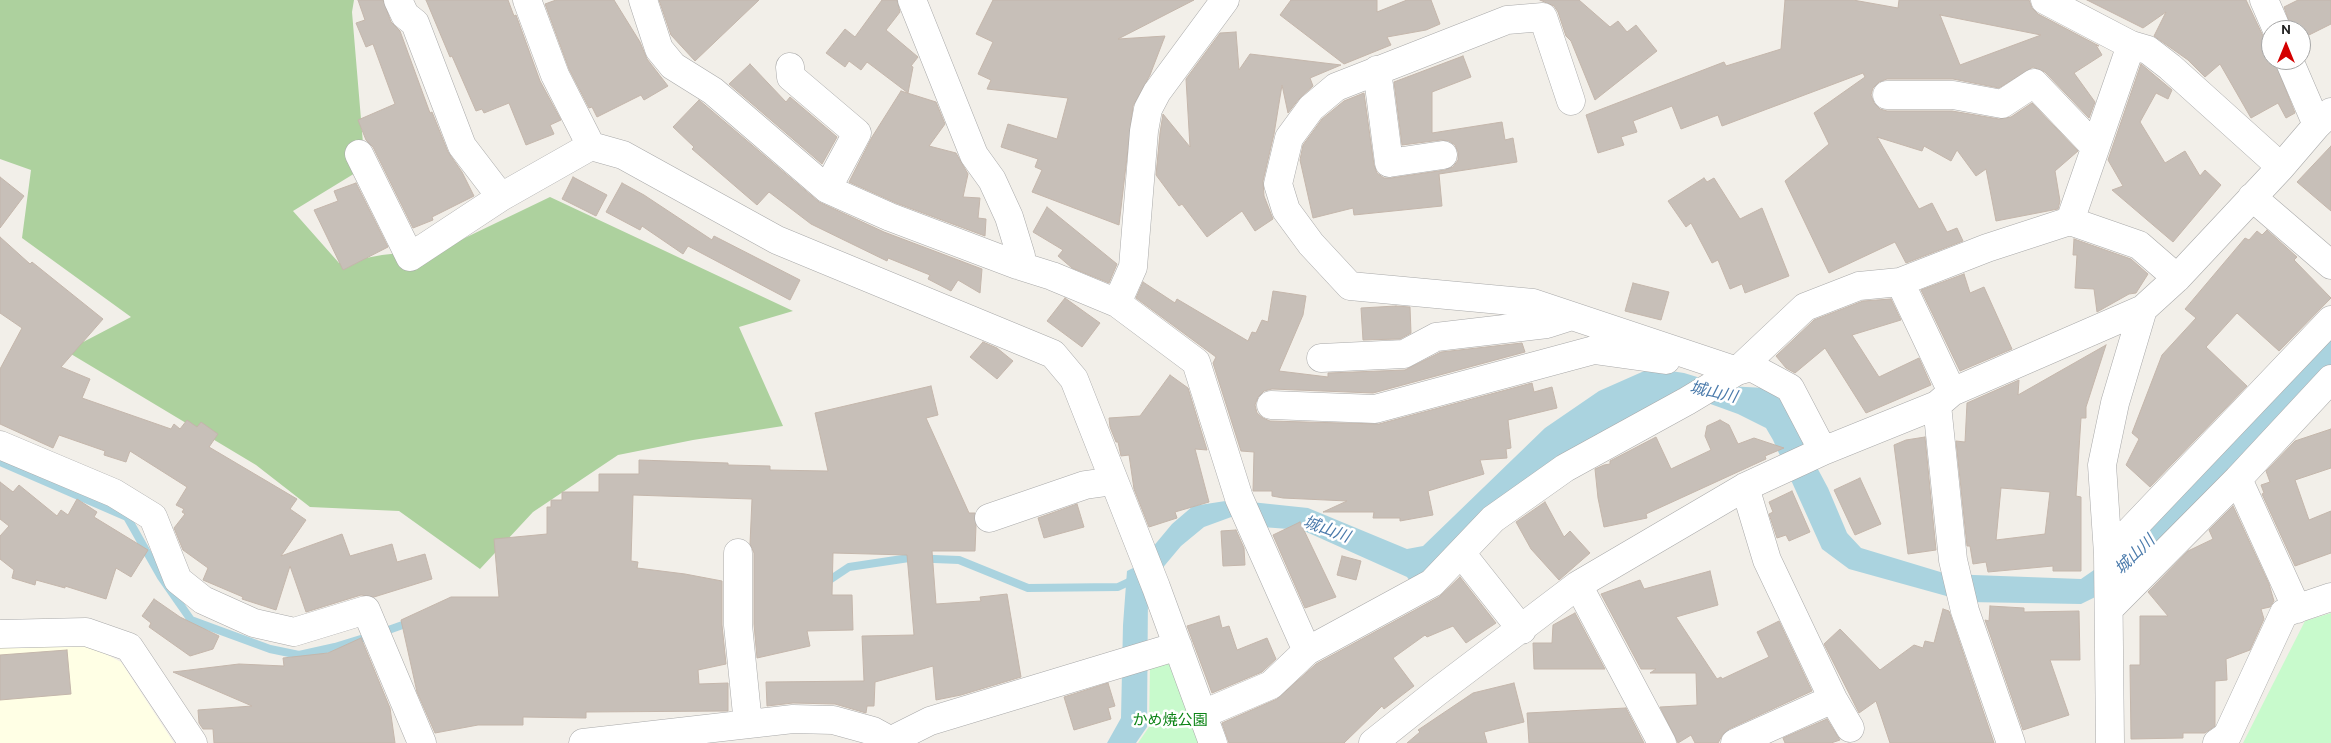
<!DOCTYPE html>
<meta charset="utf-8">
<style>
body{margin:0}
#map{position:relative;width:2331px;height:743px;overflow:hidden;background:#f2efe9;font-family:Overpass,sans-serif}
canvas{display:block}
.north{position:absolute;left:2261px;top:20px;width:50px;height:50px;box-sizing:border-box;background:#fff;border:1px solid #a7a7a7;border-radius:50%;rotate:0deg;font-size:14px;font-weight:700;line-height:20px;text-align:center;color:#222}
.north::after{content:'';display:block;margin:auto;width:18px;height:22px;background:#d40000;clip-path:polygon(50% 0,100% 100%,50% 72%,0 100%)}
</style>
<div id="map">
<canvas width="2331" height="743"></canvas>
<div class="north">N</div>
</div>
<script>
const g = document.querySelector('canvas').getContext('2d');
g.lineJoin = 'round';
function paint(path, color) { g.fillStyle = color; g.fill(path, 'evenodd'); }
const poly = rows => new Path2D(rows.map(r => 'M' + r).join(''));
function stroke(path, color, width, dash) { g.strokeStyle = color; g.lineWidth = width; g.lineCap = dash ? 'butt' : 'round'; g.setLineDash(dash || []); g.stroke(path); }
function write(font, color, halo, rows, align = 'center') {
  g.font = font + ' Overpass,"Noto Sans JP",sans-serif'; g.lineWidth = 5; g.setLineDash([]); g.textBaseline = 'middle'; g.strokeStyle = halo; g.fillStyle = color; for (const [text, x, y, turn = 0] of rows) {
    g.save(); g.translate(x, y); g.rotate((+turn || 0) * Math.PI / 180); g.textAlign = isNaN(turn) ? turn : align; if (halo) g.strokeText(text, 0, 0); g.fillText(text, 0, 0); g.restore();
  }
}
paint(poly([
 [0,645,88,645,121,662,174,743,0,743]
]), '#ffffe5');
paint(poly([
 [0,0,354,0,352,12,365,167,293,211,339,263,382,255,444,248,550,197,793,311,739,327,783,426,693,440,618,455,533,512,480,569,399,511,310,507,256,465,66,351,131,317,22,238,31,170,0,159]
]), '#add19e');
paint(poly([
 [2331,613,2331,743,2243,743,2305,621],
 [1169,658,1200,743,1138,743,1149,727,1150,665]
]), '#c8facc');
paint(poly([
 [2331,332,2331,370,2126,582,2081,604,1968,602,1849,569,1822,549,1773,440,1766,428,1738,414,1683,394,1413,585,1407,577,1302,530,1262,527,1234,516,1204,527,1181,546,1160,571,1148,591,1147,727,1136,743,1107,743,1121,718,1123,625,1127,571,1137,566,1172,524,1193,506,1232,500,1308,508,1407,549,1423,546,1545,428,1599,391,1651,368,1684,373,1727,386,1765,388,1781,400,1828,488,1847,533,1861,548,1947,574,2081,579,2120,552]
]), '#aad3df');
stroke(poly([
 [0,462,127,517,161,577,191,620,270,649,299,655,335,647,364,638],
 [825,583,849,567,909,558,959,560,1028,588,1118,587,1135,579],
 [380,633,411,622]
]), '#aad3df', 8);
const building = poly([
 [358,0,383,0,391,22,400,31,430,113,432,112,448,152,462,172,474,196,432,217,433,220,413,228,373,147,366,140,358,120,395,104,373,44,366,47,356,23,365,20,358,0],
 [426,0,508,0,514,16,516,15,540,81,561,120,550,125,554,134,526,145,509,103,484,113,482,109,476,111,452,56,450,57,426,0],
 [556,0,614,0,640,42,647,59,668,86,644,100,641,95,597,117,592,107,589,108,569,69,545,4,556,0],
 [659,0,759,0,695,61,671,35,659,0],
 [882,0,897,0,900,12,886,30,918,57,911,66,913,67,908,93,867,62,861,70,849,61,845,67,826,53,845,29,855,37,882,0],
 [993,0,1194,0,1118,39,1165,36,1150,75,1133,106,1119,225,1032,192,1042,170,1035,167,1038,159,1001,147,1008,124,1057,139,1068,98,987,89,991,80,978,74,993,42,976,34,993,0],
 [1291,0,1377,0,1377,12,1407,0,1431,0,1440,24,1426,30,1387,37,1391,45,1344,64,1280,15,1291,0],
 [1540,0,1579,0,1610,27,1618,21,1627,32,1636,25,1657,51,1595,100,1571,41,1566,36,1558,12,1554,6,1540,0],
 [1785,0,1853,0,1898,8,1899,0,2029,0,2032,8,2038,14,2099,46,2096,45,2102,55,2074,73,2095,102,2089,118,2045,72,2033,67,1999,88,1953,79,1887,79,1879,82,1873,88,1871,95,1874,103,1880,109,1887,111,1952,111,1999,119,2011,117,2032,103,2078,151,2055,171,2060,201,2058,209,1996,221,1986,169,1976,176,1957,150,1951,161,1924,146,1922,151,1877,137,1919,209,1932,203,1947,232,1957,228,1963,241,1906,263,1895,242,1829,273,1785,181,1829,144,1814,113,1865,77,1863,73,1722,126,1718,115,1681,129,1672,106,1633,121,1637,132,1621,137,1624,145,1598,153,1586,115,1724,62,1726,66,1781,49,1785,0],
 [1940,15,2041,35,1960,65,1940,15],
 [2087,0,2246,0,2263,36,2271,44,2271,60,2274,60,2295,113,2286,118,2278,103,2251,118,2220,64,2205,77,2188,60,2154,36,2166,12,2143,28,2087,0],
 [2298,0,2331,0,2331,24,2301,39,2301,30,2292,30,2284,7,2298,0],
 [1236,32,1239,70,1250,54,1341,65,1310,78,1313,86,1299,99,1288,113,1282,85,1274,134,1263,181,1264,196,1273,219,1255,231,1242,211,1207,237,1182,204,1179,206,1156,175,1160,133,1163,114,1190,147,1186,79,1220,33,1236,32],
 [1463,56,1471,77,1432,92,1432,133,1502,122,1505,140,1513,138,1517,162,1439,174,1442,206,1354,215,1353,208,1313,218,1300,160,1303,145,1322,119,1344,101,1364,93,1374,165,1377,173,1384,178,1391,178,1445,170,1453,167,1458,160,1458,152,1455,145,1449,141,1441,140,1402,145,1394,82,1463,56],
 [750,64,786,102,790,97,837,137,822,164,729,84,750,64],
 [2141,64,2172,90,2168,99,2156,93,2140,122,2165,163,2185,151,2200,176,2205,170,2221,185,2173,242,2112,190,2123,186,2108,160,2141,64],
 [901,91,936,102,945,124,929,146,956,153,968,174,963,197,980,198,978,218,986,219,985,236,896,203,849,182,872,137,901,91],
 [699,100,819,202,884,232,982,269,980,293,958,280,951,291,928,279,930,275,888,258,887,261,811,224,769,192,757,205,692,149,694,147,673,127,699,100],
 [2331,146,2331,211,2297,182,2331,146],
 [0,177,24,196,0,228,0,177],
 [573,177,607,195,596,216,562,199,573,177],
 [1704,178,1707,182,1714,178,1740,219,1762,208,1789,276,1745,293,1742,284,1730,289,1718,260,1712,263,1691,223,1686,227,1668,201,1704,178],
 [356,183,388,247,343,270,314,210,338,201,334,191,356,183],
 [622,183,644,195,712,240,714,236,800,280,790,300,688,246,683,254,642,226,640,230,606,212,622,183],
 [1047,207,1117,264,1109,283,1072,268,1058,256,1063,250,1033,232,1047,207],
 [2267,230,2297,257,2294,260,2331,298,2279,351,2237,313,2206,347,2247,386,2150,487,2126,465,2139,439,2132,433,2162,355,2196,318,2185,309,2245,238,2249,240,2257,231,2262,235,2267,230],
 [0,237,30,264,32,262,103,319,61,367,90,379,82,398,171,429,174,424,180,429,187,420,197,427,201,422,218,434,209,447,297,499,290,509,306,520,281,556,342,534,350,556,392,544,397,562,425,554,432,579,374,597,361,595,306,612,290,566,276,610,242,599,243,597,203,580,208,568,183,550,174,528,185,514,182,512,184,509,176,505,187,487,130,451,126,462,104,455,105,451,59,435,53,448,0,424,0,369,22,328,0,313,0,237],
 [2074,239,2131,259,2148,274,2136,293,2129,294,2097,312,2094,289,2075,288,2077,255,2073,255,2074,239],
 [1964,274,1970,293,1984,287,2012,349,1960,371,1921,290,1964,274],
 [1143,282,1175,303,1177,299,1248,341,1252,332,1256,333,1262,320,1268,322,1273,291,1306,296,1303,315,1279,371,1328,377,1328,373,1405,370,1441,352,1522,343,1525,352,1373,393,1272,389,1264,391,1258,397,1255,405,1257,413,1263,418,1270,421,1379,424,1532,383,1534,392,1552,387,1557,408,1508,420,1511,448,1506,449,1507,458,1480,460,1484,474,1428,491,1433,515,1400,521,1400,518,1373,518,1374,512,1323,512,1347,501,1283,498,1272,496,1272,491,1253,491,1254,452,1241,451,1213,363,1216,357,1136,298,1143,282],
 [1633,283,1669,292,1661,320,1625,311,1633,283],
 [1065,298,1100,323,1082,347,1047,321,1065,298],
 [1891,299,1901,320,1852,335,1879,377,1919,358,1931,385,1866,413,1825,348,1795,373,1786,368,1776,356,1814,320,1863,301,1891,299],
 [1396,306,1410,307,1411,333,1400,339,1363,340,1361,308,1396,306],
 [983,342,997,348,1013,361,997,379,970,357,983,342],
 [2106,345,2086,407,2086,418,2081,418,2076,496,2081,497,2081,571,2053,571,2053,566,1988,572,1986,562,1973,564,1970,546,1967,546,1956,441,1965,442,1967,403,2019,380,2018,395,2106,345],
 [2001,488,2050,492,2045,534,1996,540,2001,488],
 [1170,375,1188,388,1207,450,1195,449,1209,502,1175,512,1177,518,1149,527,1134,489,1129,455,1121,456,1118,442,1116,442,1110,427,1109,418,1140,416,1170,375],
 [931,386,938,415,926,418,969,513,975,513,976,526,975,551,932,551,936,604,981,601,980,597,1007,594,1021,677,961,695,936,700,933,666,875,682,874,706,867,706,866,713,835,704,793,703,767,706,766,682,864,681,862,636,914,635,907,555,833,553,832,595,852,595,853,630,807,631,810,646,757,658,754,624,754,553,750,544,752,499,633,495,631,561,638,562,637,568,685,574,722,581,722,625,726,664,698,670,699,684,728,683,728,711,586,712,586,718,523,717,523,725,478,725,435,733,417,692,401,620,451,597,499,597,494,539,547,534,547,507,551,507,551,500,562,500,562,492,599,492,599,474,639,474,639,460,728,463,728,465,770,466,770,470,828,471,815,413,931,386],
 [1720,420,1729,425,1738,444,1754,438,1784,448,1765,456,1766,459,1646,514,1647,518,1604,527,1598,498,1595,469,1604,465,1610,464,1610,461,1656,437,1671,469,1711,450,1705,436,1707,426,1720,420],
 [2331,429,2331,468,2295,480,2309,520,2331,511,2331,553,2295,566,2262,494,2264,493,2261,485,2270,482,2266,471,2295,441,2331,429],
 [1925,437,1936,550,1908,554,1894,445,1906,440,1925,437],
 [1860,478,1881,524,1855,535,1834,490,1860,478],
 [0,482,13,492,19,485,57,516,61,510,68,515,77,499,97,512,94,517,148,550,131,577,116,568,106,599,65,586,65,588,36,580,35,585,12,578,14,570,0,559,0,536,9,526,0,519,0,482],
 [1792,491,1810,532,1789,541,1786,535,1777,538,1769,514,1773,512,1769,502,1792,491],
 [1545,502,1564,537,1570,531,1590,553,1559,580,1531,549,1516,522,1545,502],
 [1077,504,1084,527,1044,538,1038,518,1077,504],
 [2233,506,2269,584,2274,601,2270,607,2261,609,2264,619,2250,650,2226,659,2227,680,2215,681,2215,726,2205,733,2183,733,2183,738,2131,739,2130,665,2140,665,2140,616,2168,616,2148,592,2188,551,2213,539,2209,530,2233,506],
 [1300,522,1336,597,1305,608,1273,535,1300,522],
 [1236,530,1244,548,1245,565,1223,566,1221,531,1236,530],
 [1342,556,1361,561,1356,580,1337,575,1342,556],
 [1710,571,1718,605,1676,617,1717,679,1721,677,1722,679,1769,657,1757,632,1779,621,1812,691,1729,729,1723,734,1718,743,1695,743,1691,735,1678,743,1660,707,1697,705,1696,673,1650,673,1656,669,1641,669,1601,594,1640,580,1644,589,1710,571],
 [1460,577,1496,623,1466,643,1453,626,1427,637,1425,635,1393,658,1414,686,1384,709,1382,706,1344,743,1229,743,1222,723,1277,699,1316,664,1439,597,1460,577],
 [154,599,180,617,219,636,213,649,190,656,149,627,151,623,142,616,154,599],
 [1990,606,2024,608,2024,612,2079,611,2080,660,2050,660,2069,715,2023,730,1985,620,1989,621,1990,606],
 [1943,609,1949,611,1994,743,1890,743,1876,701,1859,713,1824,644,1840,629,1880,670,1914,645,1923,648,1925,641,1934,643,1943,609],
 [1575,613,1605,669,1534,669,1533,643,1552,643,1553,625,1575,613],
 [1219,616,1222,628,1229,626,1237,650,1267,638,1276,659,1262,672,1212,693,1187,626,1219,616],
 [361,638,390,708,395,743,214,743,213,729,203,729,199,723,198,710,252,706,173,672,239,664,284,666,283,658,328,653,361,638],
 [67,650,71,694,0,700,0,655,67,650],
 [1108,683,1115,706,1108,708,1111,719,1074,730,1064,697,1108,683],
 [1514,683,1524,722,1484,732,1487,743,1407,743,1420,732,1418,730,1473,693,1514,683],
 [1626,708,1644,743,1529,743,1527,713,1626,708],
 [1827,719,1840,740,1831,743,1785,743,1783,738,1827,719]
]);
paint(building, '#c7bfb8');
stroke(building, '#c4b6ab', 1);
const minor = poly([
 [398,0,405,15,415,23,462,146,501,197,591,146],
 [527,0,555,75,591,146,623,155,777,240,1053,354,1074,379,1156,587,1213,743],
 [643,0,659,49,673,66,713,91,827,189,890,217,1017,265,1052,276,1117,303,1196,362,1239,498,1307,651],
 [912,0,974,155,992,180,1009,217,1021,256,1017,265],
 [2045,0,2131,45,2148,50,2170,67,2281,167],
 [2264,0,2277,30],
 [2289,60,2317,125],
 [790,67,791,77,857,133,827,189],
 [1377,70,1389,163,1443,155],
 [1887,95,1953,95,2002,104,2034,83,2095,147],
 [1571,101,1543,17,1507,20,1336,87,1311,108,1289,138,1278,184,1286,210,1311,244,1350,286,1533,303,1737,371,1751,367,1790,388,1823,451],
 [359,154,410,257,501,197],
 [2252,197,2331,265],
 [2070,221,2131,45],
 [1900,282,1952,392],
 [1117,303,1133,267,1144,131,1148,109,1157,92,1225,0],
 [1321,358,1404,354,1436,337,1547,324,1572,316],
 [1271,405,1375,409,1594,350,1666,360],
 [1937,405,1953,560,1965,611,2011,743],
 [0,445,114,493,153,517,178,580,203,600,254,623,294,632,366,610,422,743],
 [2238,479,2297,609],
 [1745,487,1767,560,1833,699,1850,728],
 [989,518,1085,485,1114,481],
 [738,553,738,625,748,724],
 [1461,553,1522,630],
 [2108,554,2331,320],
 [1578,585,1662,743],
 [2109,609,2238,479,2331,379],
 [0,634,86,632,129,647,193,743],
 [1203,714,1271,685,1307,651,1432,583,1493,519,1565,468,1687,401,1737,371,1805,307,1859,286,1900,282,1987,248,2070,221,2139,245,2177,278],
 [892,740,930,721,1178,646],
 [583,743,793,719,833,720,873,731,895,743],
 [1373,743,1437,692,1578,585,1745,487,1823,451,1937,405,1952,392,2143,309],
 [1735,743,1833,699],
 [2110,743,2108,554,2102,465,2115,403,2143,309,2177,278,2281,167,2317,125,2331,112],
 [2217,743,2227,736,2284,613,2331,597]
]);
stroke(minor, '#a9a9a9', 29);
stroke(minor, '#fff', 28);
write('15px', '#0c8416', '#fff', [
 ["かめ焼公園",1170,722]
]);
write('italic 16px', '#4a7aab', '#fff', [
 ["城山川",1713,394,13],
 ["城山川",1326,531,20],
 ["城山川",2136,556,-44]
]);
</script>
